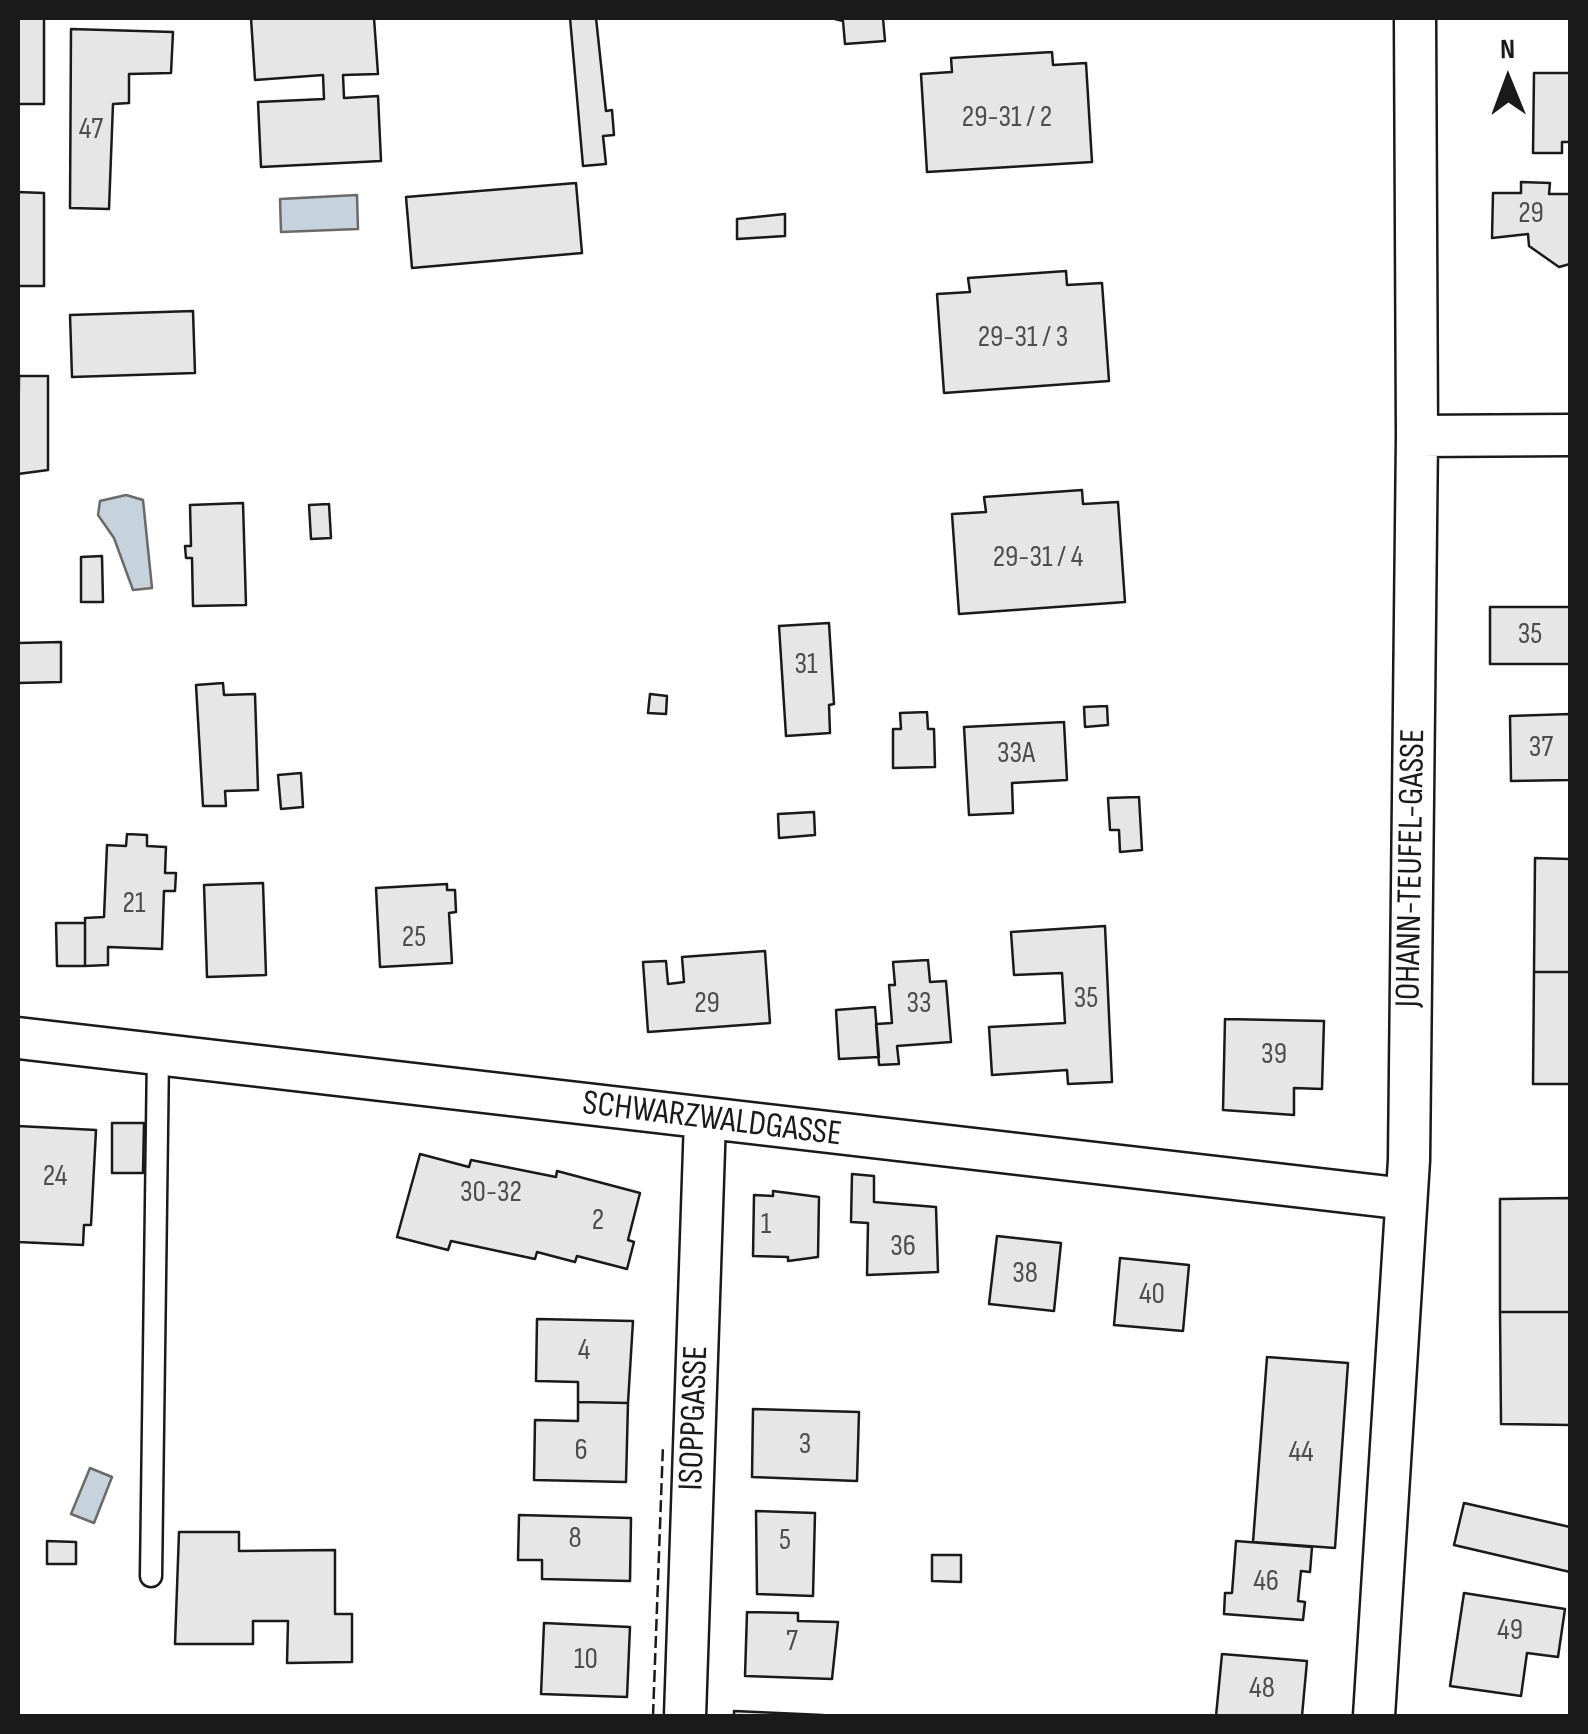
<!DOCTYPE html>
<style>
body{margin:0}
#map{position:relative;width:1588px;height:1734px;overflow:hidden;background:#fff;font-family:"Sofia Sans Condensed",sans-serif}
canvas{display:block}
.frame{position:absolute;inset:0;border:20px solid #1a1a1a;pointer-events:none}
.north{position:absolute;left:1458px;top:30px;width:100px;height:100px;-webkit-text-stroke:8px #fff;paint-order:stroke;rotate:359deg;font-size:28px;font-weight:700;line-height:40px;text-align:center;color:#1a1a1a}
.north::after{content:'';display:block;margin:auto;width:35px;height:45px;background:#1a1a1a;clip-path:polygon(50% 0,100% 100%,50% 72%,0 100%)}
</style>
<div id="map">
<canvas width="1588" height="1734"></canvas>
<div class="frame"></div>
<div class="north">N</div>
</div>
<script>
const g = document.querySelector('canvas').getContext('2d');
g.lineJoin = 'round';
function paint(path, color) { g.fillStyle = color; g.fill(path, 'evenodd'); }
const poly = rows => new Path2D(rows.map(r => 'M' + r).join(''));
function stroke(path, color, width, dash) { g.strokeStyle = color; g.lineWidth = width; g.lineCap = dash ? 'butt' : 'round'; g.setLineDash(dash || []); g.stroke(path); }
function write(font, color, halo, rows, align = 'center') {
  g.font = font + ' "Sofia Sans Condensed",sans-serif'; g.lineWidth = 8; g.setLineDash([]); g.textBaseline = 'middle'; g.strokeStyle = halo; g.fillStyle = color; for (const [text, x, y, turn = 0] of rows) {
    g.save(); g.translate(x, y); g.rotate((+turn || 0) * Math.PI / 180); g.textAlign = isNaN(turn) ? turn : align; if (halo) g.strokeText(text, 0, 0); g.fillText(text, 0, 0); g.restore();
  }
}
const water = poly([
 [357,195,358,229,281,232,280,199,357,195],
 [126,495,143,500,152,588,133,590,114,538,98,515,100,501,126,495],
 [90,1468,112,1477,94,1523,71,1514,90,1468]
]);
paint(water, '#c6d2dc');
stroke(water, '#6a6a6a', 2.5);
const building = poly([
 [18,18,44,18,44,104,18,104,18,18],
 [251,18,374,18,378,74,343,75,344,98,378,96,381,161,261,167,258,102,324,99,323,75,255,80,251,18],
 [570,18,596,18,606,111,612,110,614,135,603,136,606,164,583,166,570,18],
 [831,18,883,18,885,41,845,44,843,21,831,18],
 [71,29,173,32,171,73,129,74,129,103,113,104,109,209,70,208,71,29],
 [1052,52,1053,65,1086,63,1092,162,927,172,921,74,952,72,951,58,1052,52],
 [1534,73,1570,73,1570,142,1562,142,1562,153,1533,153,1534,73],
 [1521,182,1550,183,1549,194,1570,194,1570,264,1559,267,1529,246,1528,234,1492,238,1493,193,1521,193,1521,182],
 [576,183,582,253,412,268,406,197,576,183],
 [18,192,44,193,44,286,18,286,18,192],
 [785,214,785,236,737,239,737,219,785,214],
 [1066,271,1067,285,1102,283,1109,381,944,393,937,294,970,292,968,278,1066,271],
 [193,311,195,373,72,377,70,315,193,311],
 [19,376,48,376,48,470,18,474,19,376],
 [1082,490,1083,504,1118,502,1125,602,959,614,952,514,986,512,984,497,1082,490],
 [243,503,246,605,193,606,192,558,186,558,185,546,191,546,190,505,243,503],
 [329,504,331,538,311,539,309,505,329,504],
 [102,556,103,602,81,602,81,557,102,556],
 [1490,607,1570,607,1570,664,1490,664,1490,607],
 [829,623,834,704,829,705,830,733,786,736,779,626,829,623],
 [61,642,61,682,18,683,18,643,61,642],
 [223,683,224,695,255,694,258,790,225,791,226,806,203,806,196,685,223,683],
 [650,694,667,696,666,714,648,713,650,694],
 [1107,706,1108,725,1085,727,1084,707,1107,706],
 [927,712,928,729,934,729,935,767,893,768,893,729,901,729,900,713,927,712],
 [1570,714,1570,780,1511,781,1510,716,1570,714],
 [1064,722,1067,780,1012,783,1013,813,969,815,964,727,1064,722],
 [301,773,303,807,281,809,278,775,301,773],
 [1139,797,1142,850,1120,852,1119,830,1110,830,1108,798,1139,797],
 [814,812,815,835,779,838,778,814,814,812],
 [127,834,147,835,147,846,166,847,165,873,176,873,175,891,164,891,162,949,108,947,108,965,85,966,85,918,104,917,107,845,126,846,127,834],
 [1535,858,1570,859,1570,972,1534,972,1535,858],
 [263,883,266,975,207,977,204,885,263,883],
 [447,884,447,890,455,890,456,912,449,913,452,963,380,967,376,888,447,884],
 [56,923,85,923,85,966,57,966,56,923],
 [1105,926,1112,1082,1068,1084,1067,1070,992,1075,989,1027,1065,1023,1062,973,1014,975,1011,932,1105,926],
 [765,951,770,1023,648,1032,643,962,666,961,668,984,684,982,682,957,765,951],
 [928,960,930,982,946,981,951,1042,897,1046,899,1064,879,1065,876,1024,892,1023,889,985,895,985,893,962,928,960],
 [1534,972,1570,972,1570,1084,1533,1084,1534,972],
 [875,1007,879,1057,839,1059,836,1010,875,1007],
 [1225,1019,1324,1021,1322,1089,1294,1088,1294,1115,1223,1110,1225,1019],
 [112,1123,144,1123,143,1173,112,1173,112,1123],
 [18,1126,96,1130,91,1225,84,1225,83,1245,18,1242,18,1126],
 [420,1154,469,1167,471,1160,556,1177,557,1171,640,1193,628,1240,634,1242,627,1269,577,1256,575,1262,537,1252,535,1259,451,1241,448,1250,397,1237,420,1154],
 [852,1174,874,1176,874,1202,936,1207,938,1272,867,1275,868,1223,851,1222,852,1174],
 [773,1191,819,1197,818,1257,788,1261,788,1257,753,1256,754,1195,773,1196,773,1191],
 [1570,1198,1570,1312,1500,1312,1500,1199,1570,1198],
 [997,1236,1061,1243,1054,1311,989,1304,997,1236],
 [1120,1258,1189,1265,1183,1331,1114,1325,1120,1258],
 [1500,1312,1570,1312,1570,1425,1501,1424,1500,1312],
 [537,1319,633,1321,628,1403,578,1402,578,1382,536,1381,537,1319],
 [1267,1357,1348,1363,1335,1548,1253,1542,1267,1357],
 [578,1402,628,1403,626,1482,534,1480,535,1420,578,1421,578,1402],
 [753,1409,859,1412,857,1481,752,1477,753,1409],
 [1464,1503,1570,1527,1570,1572,1454,1545,1464,1503],
 [756,1511,815,1513,813,1596,757,1594,756,1511],
 [519,1515,631,1518,630,1581,542,1579,542,1560,518,1560,519,1515],
 [179,1532,239,1532,239,1551,335,1550,335,1614,352,1614,352,1662,287,1663,288,1621,253,1621,253,1644,175,1644,179,1532],
 [47,1541,76,1542,76,1564,47,1564,47,1541],
 [1236,1541,1312,1547,1310,1572,1301,1571,1298,1601,1305,1602,1303,1620,1224,1614,1225,1593,1232,1593,1236,1541],
 [932,1555,961,1555,961,1582,932,1581,932,1555],
 [1464,1593,1565,1609,1558,1657,1527,1653,1521,1696,1450,1686,1464,1593],
 [747,1612,798,1613,798,1621,838,1622,832,1679,745,1676,747,1612],
 [544,1623,630,1627,627,1697,541,1694,544,1623],
 [1222,1654,1307,1661,1302,1716,1216,1716,1222,1654],
 [734,1711,823,1715,823,1716,734,1716,734,1711]
]);
paint(building, '#e6e6e6');
stroke(building, '#1a1a1a', 2.5);
const service = poly([
 [151,1576,158,1054]
]);
const minor = poly([
 [1417,436,1570,435],
 [18,1038,1406,1199],
 [685,1716,705,1119],
 [1374,1716,1409,1160,1417,436,1415,18]
]);
stroke(service, '#1a1a1a', 25);
stroke(minor, '#1a1a1a', 45);
stroke(service, '#fff', 20);
stroke(minor, '#fff', 40);
stroke(poly([
 [653,1716,663,1445]
]), '#1a1a1a', 2.5, [12, 5]);
write('30px', '#4d4d4d', null, [
 ["29-31 / 2",1007,118],
 ["47",91,130],
 ["29",1531,214],
 ["29-31 / 3",1023,338],
 ["29-31 / 4",1038,558],
 ["35",1530,635],
 ["31",806,665],
 ["37",1541,748],
 ["33A",1016,754],
 ["21",134,904],
 ["25",414,938],
 ["35",1086,999],
 ["29",707,1004],
 ["33",919,1004],
 ["39",1274,1055],
 ["24",55,1177],
 ["30-32",491,1193],
 ["2",598,1221],
 ["1",766,1225],
 ["36",903,1247],
 ["38",1025,1274],
 ["40",1152,1295],
 ["4",584,1351],
 ["3",805,1445],
 ["6",581,1451],
 ["44",1301,1453],
 ["8",575,1539],
 ["5",785,1541],
 ["46",1266,1582],
 ["49",1510,1631],
 ["7",792,1642],
 ["10",586,1660],
 ["48",1262,1689]
]);
write('35px', '#1a1a1a', '#fff', [
 ["JOHANN-TEUFEL-GASSE",1412,868,-89],
 ["SCHWARZWALDGASSE",712,1120,7],
 ["ISOPPGASSE",695,1418,-88]
]);
</script>
